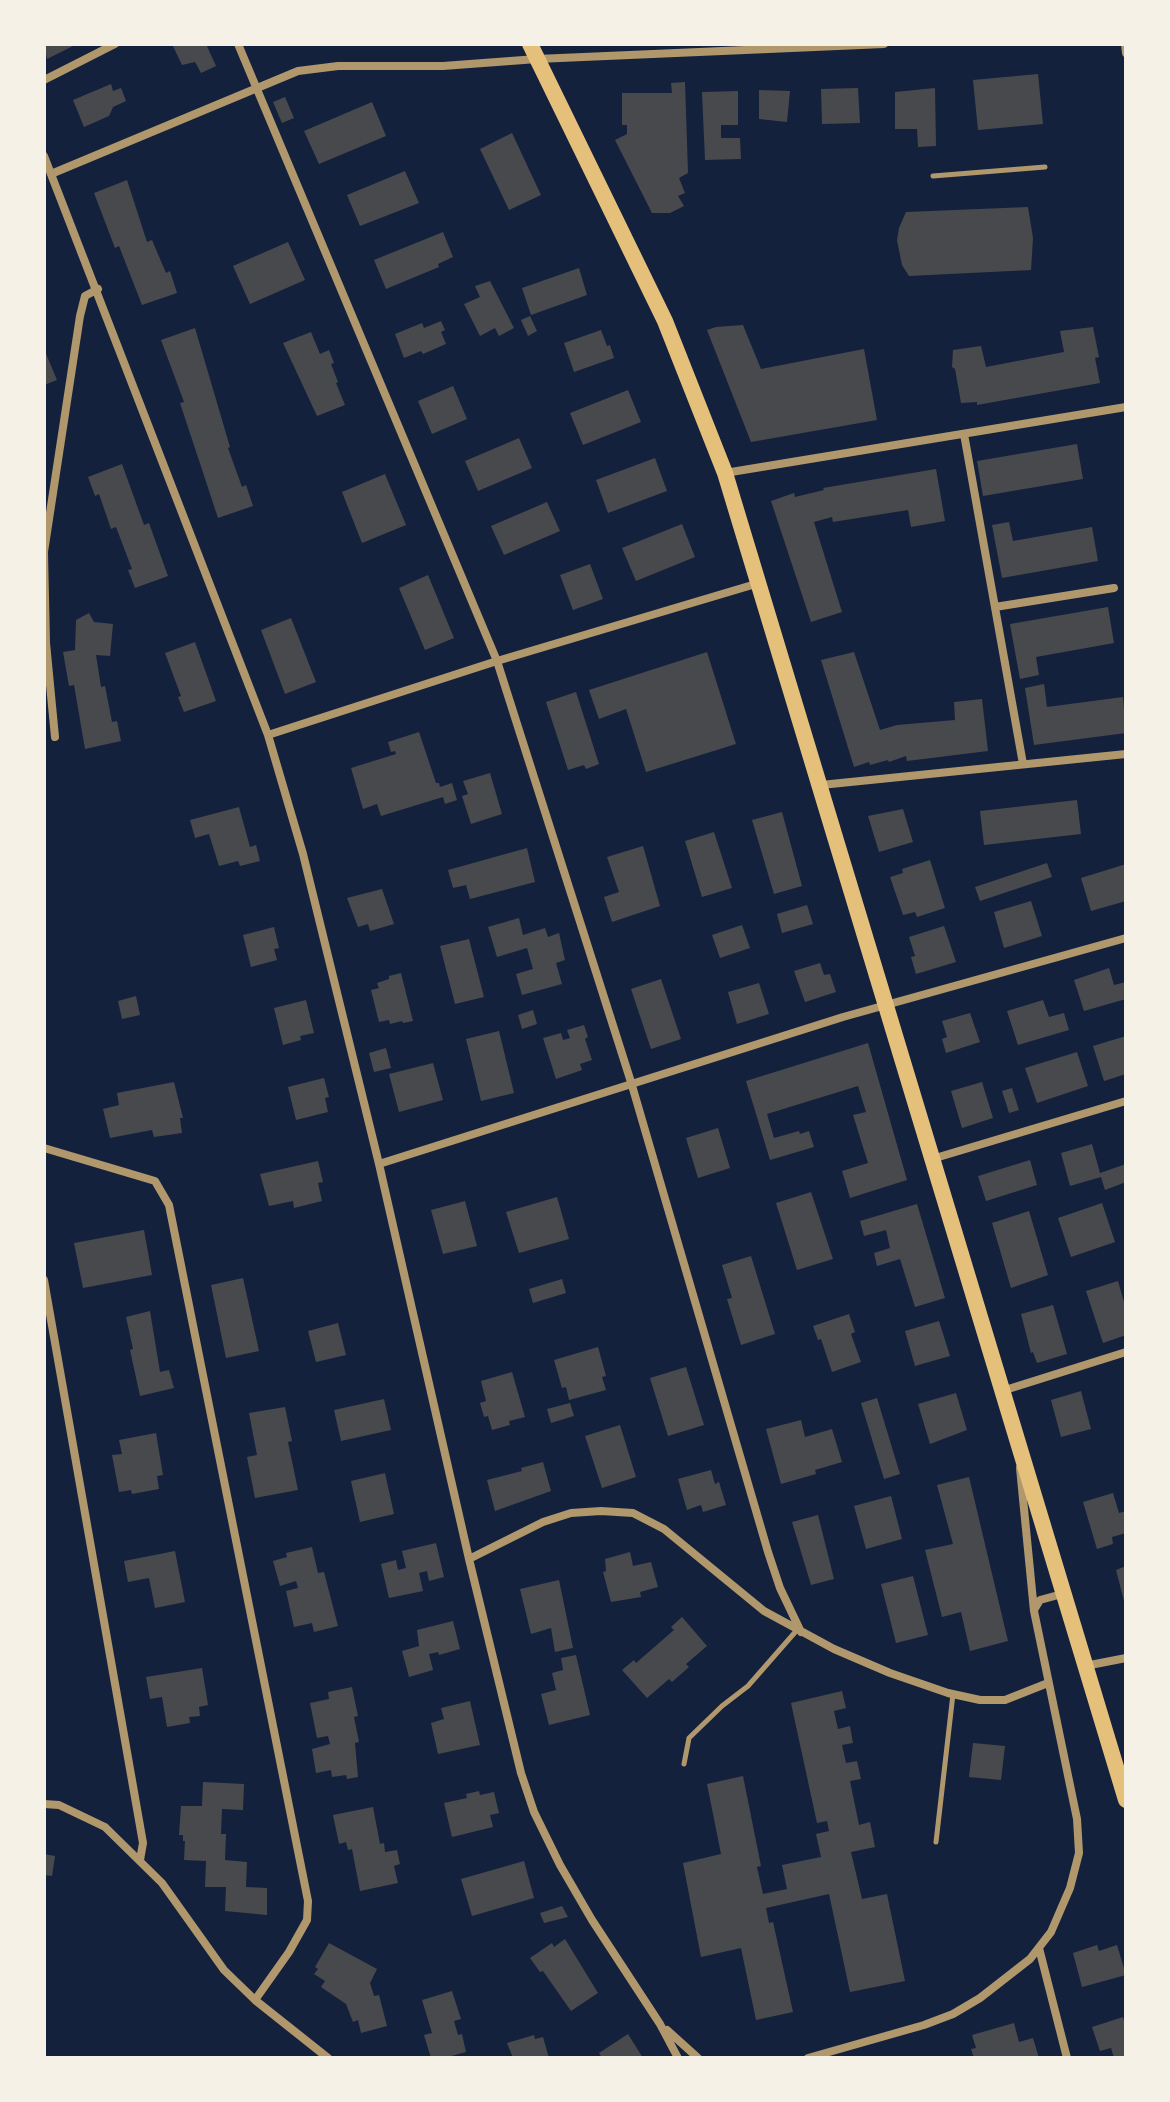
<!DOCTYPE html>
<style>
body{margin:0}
#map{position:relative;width:1170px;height:2102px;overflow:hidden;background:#14213d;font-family:Lora,serif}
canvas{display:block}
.frame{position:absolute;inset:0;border:46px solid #f6f1e7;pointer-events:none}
</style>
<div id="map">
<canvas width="1170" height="2102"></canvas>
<div class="frame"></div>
</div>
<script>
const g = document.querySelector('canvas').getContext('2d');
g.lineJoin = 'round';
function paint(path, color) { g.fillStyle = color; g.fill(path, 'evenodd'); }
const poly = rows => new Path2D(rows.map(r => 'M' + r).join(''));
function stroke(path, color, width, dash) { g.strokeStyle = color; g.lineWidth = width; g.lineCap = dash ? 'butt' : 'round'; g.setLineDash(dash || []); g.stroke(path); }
paint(poly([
 [44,44,77,44,47,59],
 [175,44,206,44,216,66,201,73,195,62,182,65,173,46],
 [1038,74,1043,124,978,130,973,80],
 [685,82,688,173,679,178,685,193,678,196,684,206,670,213,652,213,615,140,627,134,627,125,622,125,622,93,672,93,671,83],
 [111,84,113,91,121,88,126,101,113,107,109,116,84,127,73,100],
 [858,88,860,123,822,124,821,89],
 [935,88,936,146,918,147,917,129,895,129,895,92],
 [759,90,790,91,787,122,759,119],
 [738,91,738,125,721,125,721,138,740,138,741,159,705,160,702,92],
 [285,97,294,118,282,123,273,102],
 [372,102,386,136,319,164,304,131],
 [512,133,541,195,509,210,480,149],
 [405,171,419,203,360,226,347,195],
 [127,180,147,242,152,240,166,273,170,271,177,293,142,305,119,246,115,248,94,193],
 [1028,207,1033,238,1031,270,909,276,902,265,897,240,899,228,906,212],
 [443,232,453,257,438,264,439,267,386,289,374,260],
 [288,242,305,280,250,304,233,266],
 [579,268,587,295,531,315,522,288],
 [490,281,514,328,499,336,495,328,480,336,464,304,480,297,475,286],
 [530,316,537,331,528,336,521,320],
 [441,321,445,330,441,332,446,344,423,354,421,351,404,358,395,334,422,323,424,328],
 [743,325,761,369,864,349,877,420,751,442,707,330,716,327],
 [1093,327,1099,357,1095,358,1100,383,977,405,977,402,961,403,955,369,952,367,953,350,981,346,986,367,1064,352,1060,331],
 [195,328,230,447,228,448,242,487,246,485,253,506,218,518,180,403,184,402,161,340],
 [601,330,607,346,610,345,614,358,574,372,564,343],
 [311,332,320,354,329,350,334,363,331,364,338,382,336,383,345,405,317,416,283,343],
 [44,349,57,380,44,385],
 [453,386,467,419,432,434,418,401],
 [628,390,641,422,583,445,570,413],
 [519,438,532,468,478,491,465,461],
 [1077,444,1083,479,983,496,977,461],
 [655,458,667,491,608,513,596,480],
 [122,464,144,525,149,523,168,576,135,588,128,570,132,569,116,527,111,529,99,494,95,496,88,477],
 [936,469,945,521,911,527,908,510,833,522,832,517,814,522,842,612,811,622,771,501,794,493,795,497,824,490,823,488],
 [385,474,406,525,362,543,342,492],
 [547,502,560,531,504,555,491,526],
 [1009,522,1013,541,1092,527,1098,561,1002,578,992,525],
 [682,524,695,557,636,581,622,548],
 [590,564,603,599,573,610,560,575],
 [428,575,454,638,425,650,399,588],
 [1108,607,1114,643,1036,657,1039,675,1020,679,1010,624],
 [89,613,94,622,113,624,110,656,96,655,101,687,105,686,112,722,117,721,121,741,85,749,74,685,69,686,63,652,75,650,76,620],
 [291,618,316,682,285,694,261,630],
 [195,642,216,701,184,712,178,697,181,696,165,653],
 [707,652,736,744,646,772,626,709,599,719,589,690],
 [854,652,880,730,897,725,955,720,954,702,982,699,988,751,907,761,906,756,889,762,888,760,870,765,869,762,854,767,821,660],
 [1044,684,1047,707,1123,697,1126,733,1034,745,1025,688],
 [576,692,599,764,586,769,584,765,568,770,546,702],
 [419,732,436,783,439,783,440,787,452,783,457,800,445,804,443,797,381,816,377,804,363,809,351,768,396,754,395,751,391,752,388,742],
 [490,773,502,814,471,824,462,796,468,794,463,781],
 [1077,800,1081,834,984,845,980,811],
 [239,807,250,847,256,845,260,861,240,866,238,861,219,866,209,834,195,838,190,820],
 [903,809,913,842,879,852,868,816],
 [782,812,802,886,774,894,752,820],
 [714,832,732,888,702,897,685,841],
 [643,846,660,906,612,922,604,897,619,892,607,857],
 [527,848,535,882,470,899,466,885,453,888,448,870],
 [930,860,945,908,917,917,915,912,903,915,890,877,903,873,902,869],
 [1047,863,1052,877,980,901,975,887],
 [1126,864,1126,901,1091,911,1081,878],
 [382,889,394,924,370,931,368,924,358,927,347,898],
 [1031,901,1042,936,1004,948,994,912],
 [807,905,813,924,782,933,777,914],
 [519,918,523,935,545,928,548,937,559,933,565,960,556,963,562,984,522,995,516,974,533,969,527,948,497,957,488,927],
 [742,925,750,948,720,958,712,935],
 [944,926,956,962,916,974,911,957,915,956,909,937],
 [274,927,279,948,274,949,277,960,251,967,243,935],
 [469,939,484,997,455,1004,440,946],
 [820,963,824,975,830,974,836,992,805,1002,794,971],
 [1109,968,1114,985,1126,982,1126,999,1084,1011,1074,980],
 [401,973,413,1021,403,1023,402,1021,390,1024,389,1020,379,1022,371,990,379,988,377,983,389,979,389,976],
 [661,979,681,1039,651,1049,631,989],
 [759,983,769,1014,737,1024,728,992],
 [136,996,140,1015,122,1019,118,1001],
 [306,1000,314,1033,300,1036,301,1040,283,1045,274,1008],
 [1043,1000,1049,1017,1064,1013,1069,1030,1018,1045,1007,1011],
 [533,1010,537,1024,522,1029,518,1015],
 [970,1013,980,1042,946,1053,942,1039,947,1037,942,1021],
 [584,1025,588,1037,585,1039,592,1060,580,1064,582,1070,556,1079,543,1038,561,1033,563,1040,570,1038,567,1030],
 [499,1031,514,1093,481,1101,466,1039],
 [1126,1036,1126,1074,1104,1081,1093,1046],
 [868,1043,907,1180,850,1198,842,1171,868,1163,853,1115,866,1112,858,1086,767,1114,774,1138,799,1131,800,1134,809,1131,814,1147,770,1160,746,1081],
 [386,1048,391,1068,374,1072,369,1053],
 [1077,1052,1088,1086,1037,1103,1025,1068],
 [433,1063,443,1100,399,1112,389,1074],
 [324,1078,329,1097,325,1098,328,1112,296,1120,288,1087],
 [174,1082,183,1118,180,1118,182,1133,154,1137,152,1130,110,1138,103,1109,119,1105,117,1093],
 [982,1082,993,1118,962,1128,951,1091],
 [1012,1088,1019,1110,1009,1113,1002,1091],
 [718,1128,730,1168,698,1178,686,1138],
 [1092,1144,1100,1173,1126,1164,1126,1182,1105,1190,1101,1177,1070,1186,1061,1153],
 [1030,1160,1037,1185,986,1201,978,1176],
 [318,1161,323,1182,318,1183,322,1201,294,1208,293,1201,269,1206,260,1174],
 [811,1192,833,1259,797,1270,776,1203],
 [557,1197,569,1239,519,1253,506,1212],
 [465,1201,477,1246,443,1254,431,1210],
 [1102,1203,1115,1242,1071,1257,1058,1218],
 [917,1204,945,1298,915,1307,900,1259,877,1266,874,1253,890,1248,886,1230,864,1236,860,1221],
 [1029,1211,1048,1275,1011,1288,992,1223],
 [144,1230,152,1275,83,1288,74,1243],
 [751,1256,775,1334,741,1345,727,1299,732,1298,722,1265],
 [243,1278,259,1351,226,1358,211,1285],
 [562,1279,566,1293,533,1303,529,1289],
 [1118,1281,1126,1309,1126,1335,1103,1343,1086,1291],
 [1053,1305,1067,1354,1037,1363,1033,1352,1031,1353,1021,1314],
 [150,1311,160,1372,169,1370,174,1388,140,1396,130,1350,133,1349,126,1317],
 [849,1314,855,1332,851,1334,861,1362,832,1372,821,1339,818,1340,813,1326],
 [939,1321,950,1356,915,1366,905,1331],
 [338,1323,346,1355,316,1362,308,1331],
 [598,1347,606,1376,602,1377,606,1390,569,1400,566,1387,562,1388,554,1360],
 [686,1367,704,1425,668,1436,650,1378],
 [512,1372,525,1417,509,1421,510,1425,492,1430,488,1416,484,1417,480,1403,486,1401,481,1381],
 [1081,1391,1091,1429,1061,1437,1051,1400],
 [956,1393,967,1430,930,1444,918,1404],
 [877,1398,900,1474,884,1479,861,1403],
 [384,1399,391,1430,341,1441,334,1410],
 [570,1403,574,1416,551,1423,547,1409],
 [285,1407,292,1441,288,1442,298,1490,255,1498,247,1457,257,1455,249,1413],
 [801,1420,805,1437,832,1429,842,1462,815,1470,816,1474,781,1484,766,1429],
 [620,1425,636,1477,602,1488,585,1436],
 [156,1433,163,1475,157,1476,159,1489,132,1494,131,1490,119,1492,112,1455,122,1454,119,1440],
 [543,1462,551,1491,495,1511,487,1480,522,1471,521,1468],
 [711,1470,715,1484,719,1482,726,1505,703,1512,701,1505,687,1510,678,1479],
 [385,1473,394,1514,360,1522,351,1481],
 [969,1477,1008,1641,970,1651,961,1612,942,1617,925,1550,953,1544,937,1485],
 [1113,1493,1119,1513,1126,1511,1126,1533,1112,1537,1113,1544,1097,1549,1083,1502],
 [891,1496,902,1539,866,1549,854,1506],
 [818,1515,834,1579,811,1585,792,1522],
 [436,1543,444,1577,429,1581,427,1571,419,1573,423,1591,389,1598,381,1564,396,1560,398,1570,406,1568,402,1551],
 [312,1547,318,1573,324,1572,338,1626,314,1632,312,1623,294,1627,286,1591,298,1588,296,1581,280,1586,273,1561,287,1557,286,1553],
 [175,1551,185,1602,155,1608,149,1578,128,1582,124,1561],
 [630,1552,633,1566,651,1562,658,1587,640,1592,641,1597,611,1602,603,1572,606,1571,605,1559],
 [1126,1566,1126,1605,1125,1605,1116,1570],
 [913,1576,928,1635,896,1643,881,1584],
 [559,1580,573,1648,555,1652,551,1628,531,1634,520,1589],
 [682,1617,707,1646,686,1664,689,1667,672,1682,669,1679,647,1698,622,1670,634,1660,636,1663,674,1630,671,1627],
 [453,1621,460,1649,439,1655,438,1652,429,1654,433,1670,409,1677,402,1651,419,1646,417,1630],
 [576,1655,590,1715,549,1725,541,1694,556,1690,552,1673,563,1670,561,1658],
 [202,1668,208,1705,199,1707,200,1716,189,1717,190,1723,167,1727,162,1697,150,1699,146,1677],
 [352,1687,358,1716,354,1717,359,1742,355,1743,358,1777,347,1779,346,1775,332,1777,331,1770,316,1773,312,1749,330,1744,328,1736,317,1738,310,1703,329,1699,328,1692],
 [842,1691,846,1708,834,1711,838,1729,850,1726,853,1743,842,1745,846,1763,857,1761,861,1779,850,1781,859,1825,870,1822,875,1847,851,1852,862,1899,887,1894,905,1981,850,1992,829,1894,766,1908,769,1923,773,1922,793,2012,756,2020,741,1948,701,1957,683,1863,721,1854,707,1784,743,1776,761,1866,757,1867,763,1894,787,1889,782,1865,821,1857,816,1834,829,1831,827,1821,817,1823,791,1703],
 [470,1701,480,1745,438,1754,431,1723,444,1719,441,1708],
 [973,1743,1005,1746,1001,1780,969,1777],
 [203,1782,244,1784,243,1810,222,1809,221,1834,226,1834,225,1860,247,1862,246,1887,267,1888,267,1915,225,1911,226,1887,205,1887,206,1861,184,1860,185,1841,183,1841,183,1835,179,1835,181,1806,202,1806],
 [479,1791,480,1795,494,1792,499,1813,490,1815,493,1827,452,1837,444,1803,467,1798,466,1794],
 [373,1807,380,1844,384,1843,385,1852,397,1850,400,1864,394,1866,398,1883,360,1891,352,1849,348,1850,346,1842,339,1844,333,1815],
 [44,1854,55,1856,52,1876,44,1875],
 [524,1861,534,1898,472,1916,461,1879],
 [562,1906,568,1917,544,1923,540,1913],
 [565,1939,598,1993,571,2011,543,1971,540,1972,530,1958,552,1943,554,1947],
 [329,1943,377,1969,370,1983,374,1996,379,1995,387,2026,361,2033,358,2020,353,2022,346,2004,321,1987,325,1981,314,1974,318,1969,315,1967],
 [1097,1945,1099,1951,1117,1945,1126,1975,1082,1987,1073,1953],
 [452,1991,461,2019,454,2021,458,2035,462,2034,466,2052,444,2058,431,2058,424,2035,432,2033,422,2000],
 [1123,2017,1126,2029,1126,2058,1114,2058,1111,2048,1100,2051,1092,2027],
 [1014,2023,1019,2042,1033,2038,1039,2058,974,2058,971,2049,976,2048,972,2035],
 [628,2034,643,2058,602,2058,599,2053],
 [534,2035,535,2039,543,2037,549,2058,513,2058,507,2043]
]), '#48494c');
stroke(poly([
 [933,176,1045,167],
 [684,1764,689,1738,722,1706,748,1686,797,1630],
 [936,1842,953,1694]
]), '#b1986c', 5);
stroke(poly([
 [238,44,497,661,631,1082,768,1552,780,1588,801,1632],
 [1125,44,1126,53],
 [44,80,115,44],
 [44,156,268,735,303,854,379,1164,469,1559,521,1773,534,1812,560,1865,592,1920,660,2024,678,2058],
 [51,174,298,71,338,66,443,66,537,59,884,44],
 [964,434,1023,764],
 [725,473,1126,407],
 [44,552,80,316,85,296,98,289],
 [44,552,46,643,55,737],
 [995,607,1114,588],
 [268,735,497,661,759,583],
 [821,785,1126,754],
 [44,1148,155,1181,169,1205,308,1901,307,1920,289,1952,255,2000],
 [932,1159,1126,1101],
 [379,1164,843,1017,1126,938],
 [44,1280,143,1843,140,1860],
 [1002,1391,1126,1352],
 [469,1559,543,1522,571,1513,601,1511,633,1513,664,1529,764,1611,834,1649,890,1673,948,1693,980,1700,1005,1700,1048,1683],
 [1034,1610,1040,1600,1062,1594],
 [1085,1666,1126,1658],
 [44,1804,59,1805,105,1827,162,1883,224,1970,255,2000,328,2058],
 [1039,1948,1067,2058],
 [667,2030,698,2058],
 [808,2058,924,2025,953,2014,980,1998,1030,1959,1051,1932,1070,1888,1079,1853,1077,1819,1034,1611,1020,1468]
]), '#b1986c', 8);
stroke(poly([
 [530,44,665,321,725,473,1126,1800]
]), '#e5c07b', 16);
</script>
